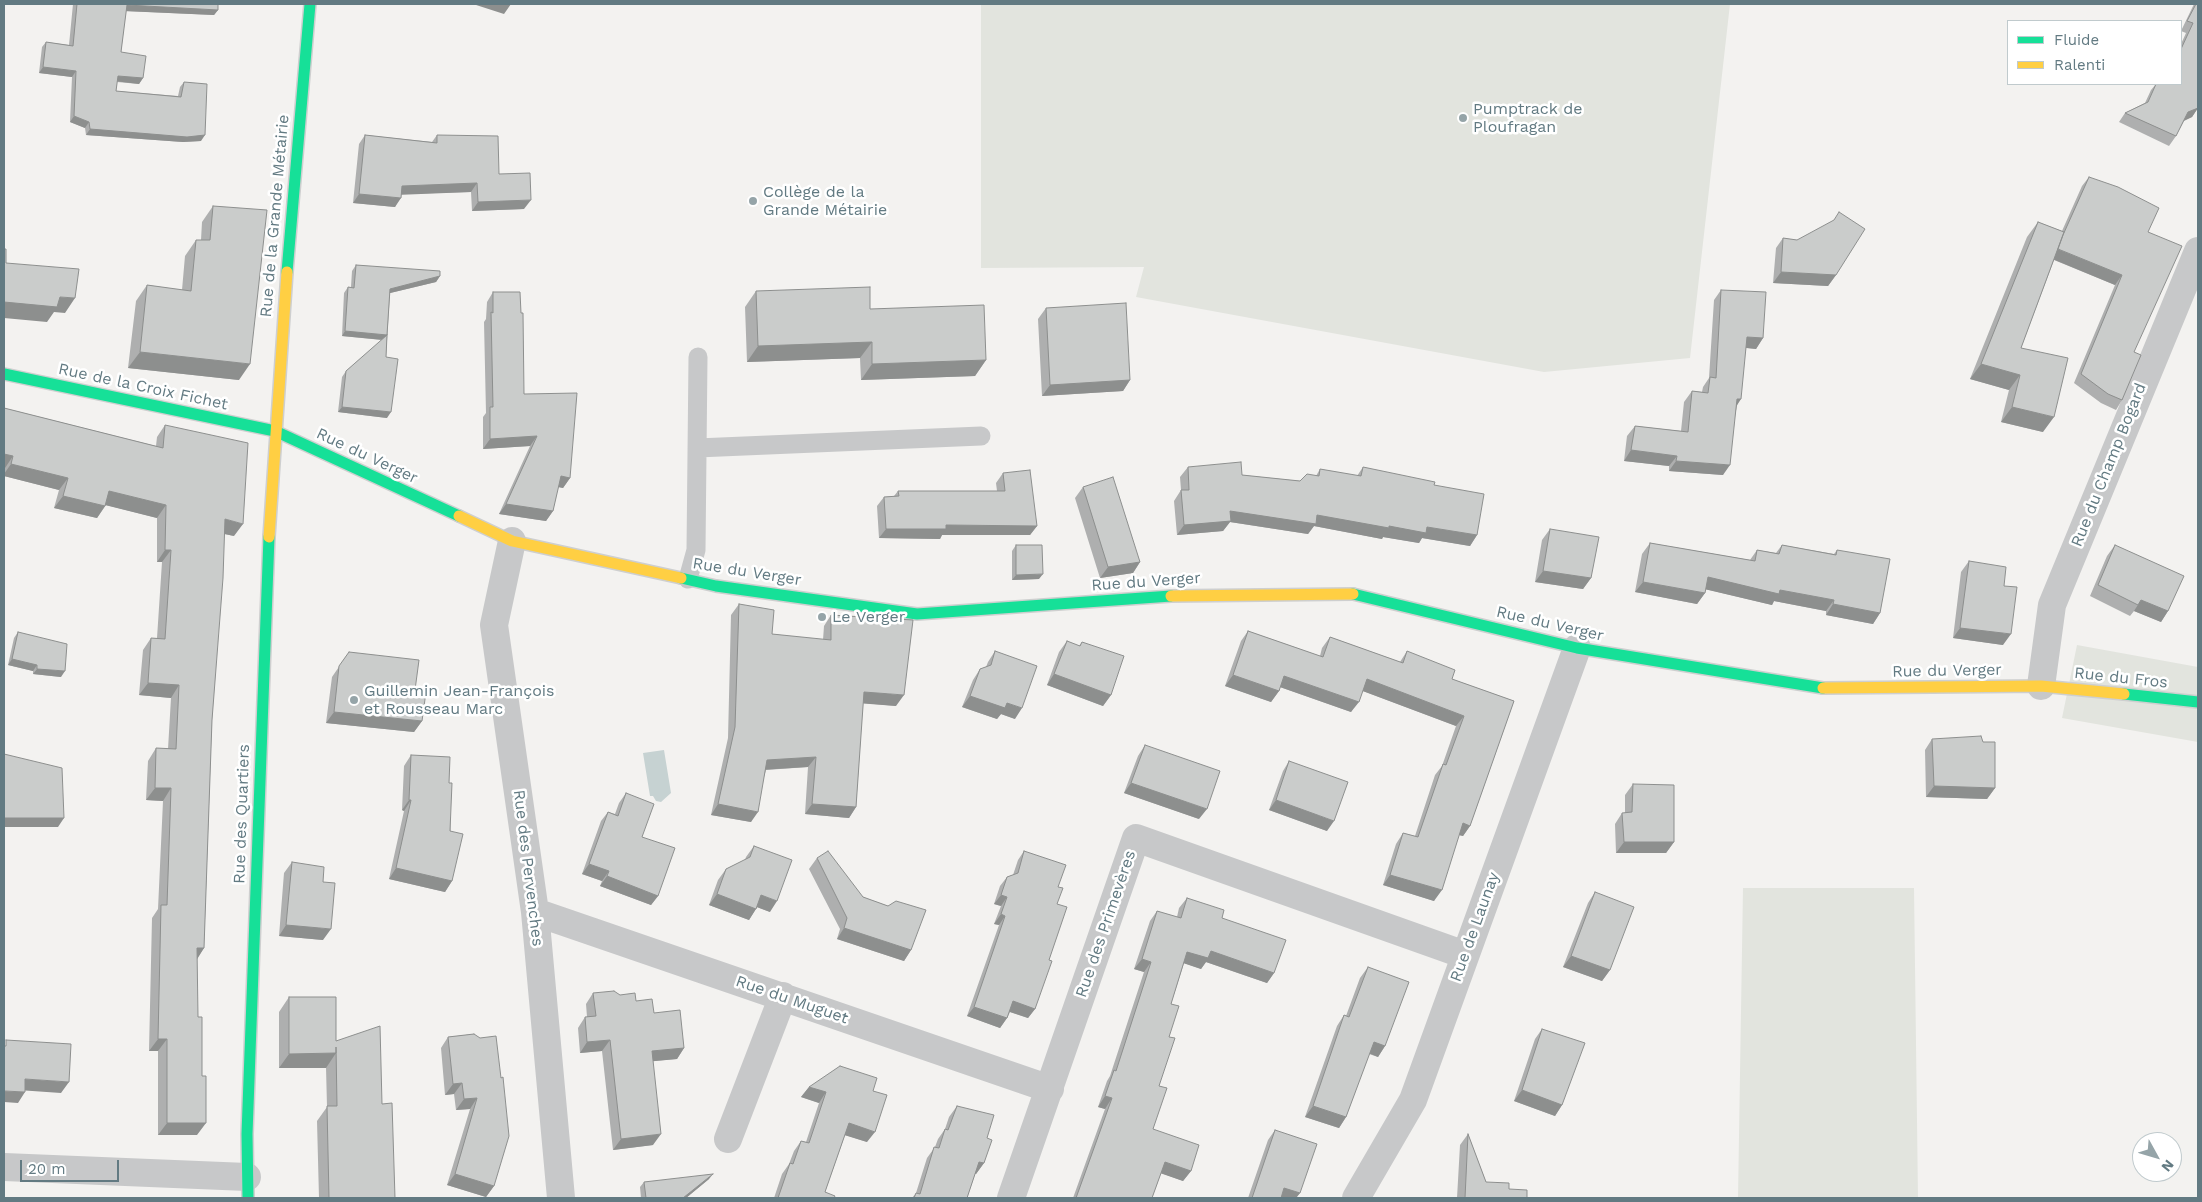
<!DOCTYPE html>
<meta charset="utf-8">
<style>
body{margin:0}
#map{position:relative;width:2202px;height:1202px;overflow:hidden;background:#f3f2f0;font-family:"Work Sans",sans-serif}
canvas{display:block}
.frame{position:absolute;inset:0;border:5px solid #627a82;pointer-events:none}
.legend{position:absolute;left:2007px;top:20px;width:175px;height:65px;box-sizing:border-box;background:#fff;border:1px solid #c0cacd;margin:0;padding:6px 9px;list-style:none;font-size:15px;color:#627a82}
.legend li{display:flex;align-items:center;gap:10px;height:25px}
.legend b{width:25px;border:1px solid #c0cacd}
.north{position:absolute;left:2132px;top:1132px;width:50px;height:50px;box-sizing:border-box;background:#fff;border:1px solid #c0cacd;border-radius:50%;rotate:129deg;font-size:14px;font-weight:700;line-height:20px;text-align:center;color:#627a82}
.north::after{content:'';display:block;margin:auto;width:18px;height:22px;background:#95a4a8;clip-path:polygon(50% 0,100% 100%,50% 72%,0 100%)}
.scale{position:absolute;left:20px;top:1160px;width:99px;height:22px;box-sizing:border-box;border:2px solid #627a82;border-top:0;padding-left:6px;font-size:15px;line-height:18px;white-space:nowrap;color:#627a82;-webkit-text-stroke:4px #fff;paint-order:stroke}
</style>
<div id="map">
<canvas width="2202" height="1202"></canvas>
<div class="frame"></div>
<ul class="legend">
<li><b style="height:6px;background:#16e098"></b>Fluide</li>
<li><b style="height:6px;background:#ffcf43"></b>Ralenti</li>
</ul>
<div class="north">N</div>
<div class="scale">20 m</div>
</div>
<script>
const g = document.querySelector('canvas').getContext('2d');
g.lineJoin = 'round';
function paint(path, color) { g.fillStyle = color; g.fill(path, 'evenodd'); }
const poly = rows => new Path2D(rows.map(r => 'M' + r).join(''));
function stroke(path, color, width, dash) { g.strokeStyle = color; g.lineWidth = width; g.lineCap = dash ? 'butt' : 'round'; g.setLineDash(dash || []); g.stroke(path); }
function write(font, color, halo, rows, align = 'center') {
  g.font = font + ' "Work Sans",sans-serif'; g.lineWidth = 5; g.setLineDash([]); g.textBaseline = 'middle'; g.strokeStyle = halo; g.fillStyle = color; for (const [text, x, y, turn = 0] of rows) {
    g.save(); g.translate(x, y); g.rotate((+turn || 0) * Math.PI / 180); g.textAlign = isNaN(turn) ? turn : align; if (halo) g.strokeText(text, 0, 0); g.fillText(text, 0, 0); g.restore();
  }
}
paint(poly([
 [981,4,1730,4,1690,358,1544,372,1136,297,1144,267,981,268],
 [2077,645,2198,667,2198,742,2062,718],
 [1743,888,1914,888,1918,1198,1738,1198]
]), '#e2e4de');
paint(poly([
 [664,750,671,793,661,802,656,801,653,796,650,796,643,753]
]), '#c6d2d2');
const fast = poly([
 [287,272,310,4],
 [4,374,275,431,459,516],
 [681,578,716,586,917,614,1171,596],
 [1353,594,1577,648,1823,688],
 [2124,694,2198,702],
 [248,1198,247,1134,269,537]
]);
const slow = poly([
 [459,516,512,541,681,578],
 [269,537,287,272],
 [1171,596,1353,594],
 [1823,688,2041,686,2124,694]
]);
stroke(fast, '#cecfcf', 14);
stroke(slow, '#cecfcf', 14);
stroke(poly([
 [697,448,981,436],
 [688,579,696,550,698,357]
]), '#c7c8c9', 19);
stroke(poly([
 [512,541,494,625,535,912,561,1198],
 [2041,686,2052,605,2198,251],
 [535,912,1050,1089],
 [728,1139,783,996],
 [4,1167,247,1177],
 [1011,1198,1136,838,1465,955],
 [1356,1198,1413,1100,1577,648]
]), '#c7c8c9', 28);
stroke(fast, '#16e098', 11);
stroke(slow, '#ffcf43', 11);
paint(poly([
 [73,4,218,4,218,10,214,15,126,11,121,52,143,78,139,84,117,82,116,91,178,96,180,87,184,82,201,141,183,142,86,135,85,128,70,122,72,77,39,73,42,47,46,42,69,45],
 [2194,4,2198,4,2198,108,2192,117,2184,121,2176,136,2169,146,2119,122,2125,113,2145,103,2151,90,2156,84,2181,84,2181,44,2186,33,2181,31],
 [365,135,432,142,437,135,499,174,524,209,472,211,471,192,401,194,395,207,353,203,359,144],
 [2089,177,2148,232,2134,352,2122,400,2116,410,2101,403,2074,383,2115,285,2054,260,2021,348,2043,432,2001,422,2009,390,1970,379,2027,237,2038,222,2062,231,2082,186],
 [213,206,239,380,128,368,136,301,147,285,182,290,185,256,196,240,201,240,202,222],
 [1783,238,1797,240,1836,275,1828,286,1773,283,1776,248],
 [356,265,440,276,436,282,390,293,386,357,387,418,338,412,342,377,346,371,382,340,342,336,344,293,348,287,351,287,352,271],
 [1721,290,1763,338,1756,349,1746,348,1737,406,1723,475,1669,471,1669,466,1624,461,1627,436,1635,426,1681,431,1684,402,1692,391,1702,392,1703,387,1709,378,1714,300],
 [756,291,870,309,986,360,975,376,861,380,860,358,747,362,745,307],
 [493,292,524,394,570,478,563,488,558,487,553,511,546,521,499,514,530,446,483,449,483,417,486,413,484,322,486,319,487,302],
 [1046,308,1130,380,1123,391,1042,396,1038,319],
 [4,408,156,446,157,437,165,425,234,536,224,534,212,720,204,948,197,958,197,1135,158,1135,158,1051,149,1051,152,918,158,909,163,801,146,800,148,761,156,748,168,749,171,698,139,695,143,650,151,638,157,638,162,562,157,562,157,518,106,505,97,518,54,508,59,490,4,476,5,468,4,468],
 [1188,467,1242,475,1300,481,1316,476,1320,469,1357,476,1363,467,1434,485,1477,535,1470,546,1422,538,1419,543,1383,537,1382,539,1314,526,1308,534,1230,522,1223,531,1177,535,1174,501,1181,490,1180,477],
 [1003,473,1037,526,1030,535,942,535,940,539,879,538,877,506,884,497,894,496,898,491,997,491,996,483],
 [1083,487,1140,562,1133,573,1100,578,1075,498],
 [1550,529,1591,578,1583,589,1535,582,1542,540],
 [1650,543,1750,560,1757,550,1776,553,1782,545,1834,554,1837,550,1880,613,1873,624,1826,615,1826,611,1774,601,1772,605,1705,589,1705,593,1697,604,1635,592,1642,554],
 [1016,545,1039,579,1012,580,1012,551],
 [2115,545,2168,611,2161,622,2134,611,2130,616,2090,596,2107,556],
 [1969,561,2004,586,2003,645,1953,638,1961,572],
 [739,604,772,634,823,640,824,626,831,615,896,706,863,703,856,807,849,818,805,814,808,767,766,770,751,822,711,815,728,738,731,615],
 [1248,631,1320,656,1322,648,1330,637,1400,662,1407,651,1452,679,1514,701,1470,826,1463,836,1459,835,1434,901,1383,885,1396,844,1403,833,1415,836,1435,775,1442,766,1456,726,1363,691,1351,712,1280,687,1279,691,1271,702,1225,686,1241,641],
 [18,632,61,677,33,674,33,671,8,665,14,638],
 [1067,641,1079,646,1082,642,1111,695,1103,706,1047,685,1059,652],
 [995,651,1015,719,1001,714,997,719,962,707,973,680,980,669,986,667,988,662],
 [349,652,415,690,422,721,414,732,326,723,332,677],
 [1932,739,1995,788,1987,799,1926,797,1925,750],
 [1145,745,1199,819,1124,793,1138,756],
 [411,755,449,783,452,881,445,892,389,879,404,811,402,810,404,766],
 [1289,761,1327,831,1269,810,1283,771],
 [1633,784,1674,842,1666,853,1616,853,1615,824,1622,813,1625,813,1625,795],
 [626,793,642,837,658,896,651,905,600,886,602,881,582,874,601,821,608,812,615,814,619,803],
 [754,846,770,912,757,907,749,920,709,905,718,880,726,869,745,860,746,857],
 [1024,851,1058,887,1057,904,1049,960,1035,1009,1028,1018,1010,1012,1007,1018,1000,1028,967,1016,999,925,994,924,1001,906,994,904,1000,886,1007,877,1013,875,1018,860],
 [817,858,863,897,888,906,911,950,904,961,837,939,840,929,809,869],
 [292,862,323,940,279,936,284,873],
 [1595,892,1610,970,1602,981,1563,967,1588,903],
 [1187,898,1222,918,1274,973,1267,983,1206,962,1201,969,1184,963,1171,1004,1169,1037,1159,1086,1153,1129,1191,1171,1183,1181,1161,1173,1152,1198,1073,1198,1105,1109,1098,1107,1107,1081,1110,1076,1144,972,1134,969,1150,921,1157,911,1177,917,1179,908],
 [1368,967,1385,1046,1378,1057,1369,1054,1346,1117,1339,1128,1305,1117,1337,1026,1344,1015,1346,1016,1360,978],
 [593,993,620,995,636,1001,654,1013,684,1048,677,1059,653,1061,653,1145,613,1150,602,1051,580,1053,578,1028,585,1017,587,1017,586,1004],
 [289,997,336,1041,382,1104,395,1198,319,1198,317,1121,327,1107,326,1067,279,1068,279,1012],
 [1542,1029,1562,1105,1555,1116,1514,1101,1535,1039],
 [474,1034,494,1186,486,1197,447,1185,470,1109,456,1110,454,1094,445,1095,441,1048,448,1037],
 [809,1087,873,1091,867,1142,845,1135,825,1192,834,1198,774,1198,782,1174,789,1164,794,1151,801,1141,806,1142,819,1103,801,1097],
 [957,1106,987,1138,984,1163,976,1174,975,1174,967,1198,912,1198,916,1193,927,1158,935,1147,938,1139,945,1129,949,1117],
 [1275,1130,1300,1193,1296,1198,1248,1198,1268,1140],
 [1468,1134,1486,1182,1527,1198,1457,1198,1460,1145],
 [709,1179,686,1198,641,1198,640,1187,644,1182]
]), '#aeafaf');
paint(poly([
 [473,4,511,4,504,14],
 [127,5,218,10,214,15,123,11],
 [43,67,76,71,72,77,39,73],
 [118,76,143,78,139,84,114,81],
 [2198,108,2192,117,2181,122,2188,112],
 [74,116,89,122,85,128,70,122],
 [90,129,205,135,201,141,183,142,86,135],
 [477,183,471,192,396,195,402,186],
 [359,194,401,198,395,207,353,203],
 [531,200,524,209,472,211,478,202],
 [2057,249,2122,275,2115,285,2050,258],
 [1781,272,1836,275,1828,286,1773,283],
 [440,276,436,282,386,294,390,289],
 [60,297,75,298,65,313,54,312,47,322,4,318,4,302],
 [345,331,387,335,384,340,342,336],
 [1747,337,1763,338,1756,349,1739,347],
 [872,342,860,358,747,362,758,346],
 [140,352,250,364,239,380,128,368],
 [986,360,975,376,861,380,872,364],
 [1981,364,2020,375,2009,390,1970,379],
 [1130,380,1123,391,1042,396,1050,385],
 [1737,399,1741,399,1734,410],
 [342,407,391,412,387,418,338,412],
 [2012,407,2054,417,2043,432,2001,422],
 [537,436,530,446,483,449,490,439],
 [1631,450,1677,456,1669,466,1624,461],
 [4,454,13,456,5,468,4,468],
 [1676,461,1730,465,1723,475,1669,471],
 [11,464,68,478,59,490,4,476,4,474],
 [561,476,570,478,563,488,554,486],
 [109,491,166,505,157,518,101,504],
 [63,496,105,506,97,518,54,508],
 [506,504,553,511,546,521,499,514],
 [1230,511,1317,515,1389,526,1427,527,1477,535,1470,546,1422,538,1419,543,1383,537,1382,539,1314,526,1308,534,1230,522,1223,531,1177,535,1184,525],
 [225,519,243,524,234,536,216,532],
 [946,525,1037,526,1030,535,942,535,940,539,879,538,886,529],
 [165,550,171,550,162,562,157,562],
 [1140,562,1133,573,1100,578,1108,567],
 [1543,571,1591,578,1583,589,1535,582],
 [1043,574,1039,579,1012,580,1016,575],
 [1708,577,1780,590,1834,600,1826,611,1774,601,1772,605,1700,588],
 [1643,582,1705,593,1697,604,1635,592],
 [2141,600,2168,611,2161,622,2134,611],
 [1833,604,1880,613,1873,624,1826,615],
 [1960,628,2011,634,2003,645,1953,638],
 [12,659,37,665,33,671,8,665],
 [37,669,65,671,61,677,33,674],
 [1054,674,1111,695,1103,706,1047,685],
 [1233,675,1279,691,1271,702,1225,686],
 [1284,676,1359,702,1351,712,1277,686],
 [1367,679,1464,716,1456,726,1360,690],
 [148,683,179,685,171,698,139,695],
 [864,692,904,695,896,706,857,703],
 [970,696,1007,703,1022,708,1015,719,1001,714,997,719,962,707],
 [334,712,422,721,414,732,326,723],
 [816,757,808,767,760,770,767,760],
 [1131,783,1207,809,1199,819,1124,793],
 [1934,786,1995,788,1987,799,1926,797],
 [155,788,171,788,163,801,146,800],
 [409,800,411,800,404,811,402,810],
 [1276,800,1334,821,1327,831,1269,810],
 [718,804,758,812,751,822,711,815],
 [812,804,856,807,849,818,805,814],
 [4,818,64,818,58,827,4,827],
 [1463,823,1470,826,1463,836,1455,834],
 [1624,842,1674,842,1666,853,1616,853],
 [589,864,609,871,602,881,582,874],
 [396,868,452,881,445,892,389,879],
 [1390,875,1442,890,1434,901,1383,885],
 [607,876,658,896,651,905,600,886],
 [717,894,756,909,749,920,709,905],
 [761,895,777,901,770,912,754,906],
 [1001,895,1007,897,1001,906,994,904],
 [1001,914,1005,916,999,925,994,924],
 [286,925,331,929,323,940,279,936],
 [844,928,911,950,904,961,837,939],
 [197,948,204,948,196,961],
 [1211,951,1274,973,1267,983,1206,962,1201,969,1180,962,1187,952],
 [1571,956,1610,970,1602,981,1563,967],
 [1142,959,1151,962,1144,972,1134,969],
 [1013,1001,1035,1009,1028,1018,1007,1011],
 [974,1007,1007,1018,1000,1028,967,1016],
 [158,1039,167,1039,158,1051,149,1051],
 [610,1040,602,1051,580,1053,587,1042],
 [1374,1042,1385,1046,1378,1057,1366,1052],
 [684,1048,677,1059,645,1062,652,1051],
 [336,1053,326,1068,279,1068,289,1054],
 [25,1079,69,1082,61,1093,18,1090],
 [462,1083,454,1094,445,1095,453,1084],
 [809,1087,826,1092,819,1103,801,1097],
 [1522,1090,1562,1105,1555,1116,1514,1101],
 [4,1091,25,1092,18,1103,4,1102],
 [1105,1096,1112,1098,1105,1109,1098,1107],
 [477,1098,470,1109,456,1110,464,1099],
 [1313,1106,1346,1117,1339,1128,1305,1117],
 [167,1123,206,1123,197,1135,158,1135],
 [849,1123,875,1132,867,1142,841,1134],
 [661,1134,653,1145,613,1150,621,1139],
 [979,1162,984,1163,976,1174,972,1173],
 [1165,1162,1191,1171,1183,1181,1157,1172],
 [455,1174,494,1186,486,1197,447,1185],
 [713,1174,709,1179,686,1198,683,1198],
 [1284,1188,1300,1193,1296,1198,1277,1198]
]), '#8d8f8e');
const building = poly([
 [77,4,218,4,218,10,127,5,121,52,146,56,143,78,118,76,116,91,181,97,184,82,207,84,205,135,187,137,90,129,89,122,74,116,76,71,43,67,46,42,73,46,77,4],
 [2196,4,2198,4,2198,108,2188,112,2176,136,2125,113,2148,102,2156,84,2181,84,2181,49,2193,23,2187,21,2196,4],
 [365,135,437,143,437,135,498,136,499,174,530,173,531,200,478,202,477,183,402,186,401,198,359,194,365,135],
 [2089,177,2118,187,2159,208,2148,232,2182,246,2134,352,2141,355,2122,400,2108,394,2081,374,2122,275,2058,249,2063,235,2089,177],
 [213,206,267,210,250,364,140,352,147,285,191,291,196,240,210,240,213,206],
 [1839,212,1865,229,1836,275,1781,272,1783,238,1797,240,1834,220,1839,212],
 [2038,222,2064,232,2021,348,2068,358,2054,417,2012,407,2020,375,1981,364,2038,222],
 [4,249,6,249,6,263,79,269,75,298,60,297,57,307,4,302,4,249],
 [356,265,440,271,440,276,390,289,387,335,345,331,348,287,354,288,356,265],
 [870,287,870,309,984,305,986,360,872,364,872,342,758,346,756,291,870,287],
 [1721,290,1766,292,1763,338,1747,337,1741,399,1737,399,1730,465,1676,461,1677,456,1631,450,1635,426,1688,432,1692,391,1708,393,1710,377,1716,378,1721,290],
 [493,292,520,292,521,313,523,313,524,394,577,393,570,478,561,476,553,511,506,504,537,436,490,439,490,407,493,407,491,312,493,313,493,292],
 [1126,303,1130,380,1050,385,1046,308,1126,303],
 [387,335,386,357,398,359,391,412,342,407,346,371,387,335],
 [4,408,163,448,165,425,248,443,243,524,225,519,223,578,212,720,204,948,197,948,198,1017,202,1017,202,1076,206,1076,206,1123,167,1123,167,1039,158,1039,161,905,167,905,171,788,155,788,156,748,176,749,179,685,148,683,151,638,165,639,171,550,165,550,166,505,109,491,105,506,63,496,68,478,11,464,13,456,4,454,4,408],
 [1241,462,1242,475,1300,481,1307,474,1319,476,1320,469,1361,476,1363,467,1435,482,1434,485,1484,494,1477,535,1427,527,1426,533,1389,526,1389,528,1317,515,1316,524,1230,511,1231,521,1184,525,1181,490,1189,490,1188,467,1241,462],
 [1030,470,1037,526,946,525,946,529,886,529,884,497,899,496,898,491,1005,491,1003,473,1030,470],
 [1113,477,1140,562,1108,567,1083,487,1113,477],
 [1550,529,1599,537,1591,578,1543,571,1550,529],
 [1650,543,1755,561,1757,550,1779,554,1782,545,1836,555,1837,550,1890,559,1880,613,1833,604,1834,600,1780,590,1779,594,1708,577,1705,593,1643,582,1650,543],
 [1016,545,1042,545,1043,574,1016,575,1016,545],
 [2115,545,2184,576,2168,611,2141,600,2138,605,2098,585,2115,545],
 [1969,561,2006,567,2004,586,2017,587,2011,634,1960,628,1969,561],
 [739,604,774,610,772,634,831,640,831,615,913,620,904,695,864,692,856,807,812,804,816,757,767,760,758,812,718,804,735,727,739,604],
 [1248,631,1323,657,1330,637,1403,663,1407,651,1455,670,1452,679,1514,701,1470,826,1463,823,1442,890,1390,875,1403,833,1418,837,1443,764,1446,765,1464,716,1367,679,1359,702,1284,676,1279,691,1233,675,1248,631],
 [18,632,67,644,65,671,37,669,37,665,12,659,18,632],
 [1067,641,1080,646,1082,642,1124,656,1111,695,1054,674,1067,641],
 [995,651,1037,666,1022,708,1007,703,1005,708,970,696,980,669,991,665,995,651],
 [349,652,419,660,415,690,426,692,422,721,334,712,339,666,349,652],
 [1981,736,1983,742,1995,742,1995,788,1934,786,1932,739,1981,736],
 [1145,745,1220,771,1207,809,1131,783,1145,745],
 [4,754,62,768,64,818,4,818,4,754],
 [411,755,450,757,449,783,452,783,450,831,463,834,452,881,396,868,411,800,409,800,411,755],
 [1289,761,1348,782,1334,821,1276,800,1289,761],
 [1633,784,1674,785,1674,842,1624,842,1622,813,1632,812,1633,784],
 [626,793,654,804,642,837,675,848,658,896,607,876,609,871,589,864,608,812,618,816,626,793],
 [754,846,792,860,777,901,761,895,756,909,717,894,726,869,750,857,754,846],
 [828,851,863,897,888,906,896,901,926,910,911,950,844,928,847,918,817,858,828,851],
 [1024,851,1066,865,1058,887,1063,888,1057,904,1067,907,1049,960,1052,961,1035,1009,1013,1001,1007,1018,974,1007,1005,916,1001,914,1007,897,1001,895,1007,877,1018,873,1024,851],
 [292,862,324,867,323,882,335,883,331,929,286,925,292,862],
 [1595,892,1634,907,1610,970,1571,956,1595,892],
 [1187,898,1224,910,1222,918,1286,940,1274,973,1211,951,1208,958,1187,952,1171,1004,1179,1006,1169,1037,1175,1038,1159,1086,1167,1088,1153,1129,1199,1145,1191,1171,1165,1162,1152,1198,1076,1198,1112,1098,1105,1096,1114,1070,1116,1071,1151,962,1142,959,1157,911,1181,918,1187,898],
 [1368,967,1409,982,1385,1046,1374,1042,1346,1117,1313,1106,1344,1015,1349,1017,1368,967],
 [614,991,620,995,635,993,636,1001,652,999,654,1013,680,1010,684,1048,652,1051,661,1134,621,1139,610,1040,587,1042,585,1017,596,1016,593,993,614,991],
 [289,997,336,997,336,1041,380,1026,382,1104,392,1103,395,1198,329,1198,327,1106,337,1106,336,1047,336,1053,289,1054,289,997],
 [1542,1029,1585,1043,1562,1105,1522,1090,1542,1029],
 [474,1034,480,1038,496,1036,501,1078,503,1077,509,1136,494,1186,455,1174,477,1098,464,1099,462,1083,453,1084,448,1037,474,1034],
 [6,1040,71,1044,69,1082,25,1079,25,1092,4,1091,4,1046,6,1046,6,1040],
 [840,1066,877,1078,873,1091,887,1095,875,1132,849,1123,825,1192,835,1196,834,1198,778,1198,790,1163,793,1164,801,1141,809,1143,826,1092,809,1087,840,1066],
 [957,1106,994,1115,987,1138,992,1140,984,1163,979,1162,967,1198,914,1198,916,1193,920,1194,934,1147,939,1148,945,1129,948,1130,957,1106],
 [1275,1130,1317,1144,1300,1193,1284,1188,1281,1198,1252,1198,1275,1130],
 [1468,1134,1486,1182,1509,1183,1509,1189,1527,1190,1527,1198,1465,1198,1468,1134],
 [713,1174,683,1198,646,1198,644,1182,713,1174]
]);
paint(building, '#cacccb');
stroke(building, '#8d8f8e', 1);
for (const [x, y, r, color] of [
 [1463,118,5,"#95a4a8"],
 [753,201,5,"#95a4a8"],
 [822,617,5,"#95a4a8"],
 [354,700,5,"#95a4a8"]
]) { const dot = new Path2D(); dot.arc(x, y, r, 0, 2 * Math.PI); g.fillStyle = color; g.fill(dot); stroke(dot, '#fff', 2); }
write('16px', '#627a82', '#fff', [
 ["Pumptrack de",1473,109],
 ["Ploufragan",1473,127],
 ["Collège de la",763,192],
 ["Grande Métairie",763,210],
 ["Le Verger",832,617],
 ["Guillemin Jean-François",364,691],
 ["et Rousseau Marc",364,709]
], 'left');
write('16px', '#627a82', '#fff', [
 ["Rue de la Grande Métairie",275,216,-85],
 ["Rue de la Croix Fichet",143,387,12],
 ["Rue du Verger",367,456,25],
 ["Rue du Champ Bogard",2109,465,-68],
 ["Rue du Verger",747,572,9],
 ["Rue du Verger",1146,582,-4],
 ["Rue du Verger",1550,624,13],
 ["Rue du Verger",1947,671,-1],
 ["Rue du Fros",2121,678,6],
 ["Rue des Quartiers",242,814,-88],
 ["Rue des Pervenches",528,868,83],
 ["Rue des Primevères",1106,924,-71],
 ["Rue de Launay",1475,927,-70],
 ["Rue du Muguet",792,1000,19]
]);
</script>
